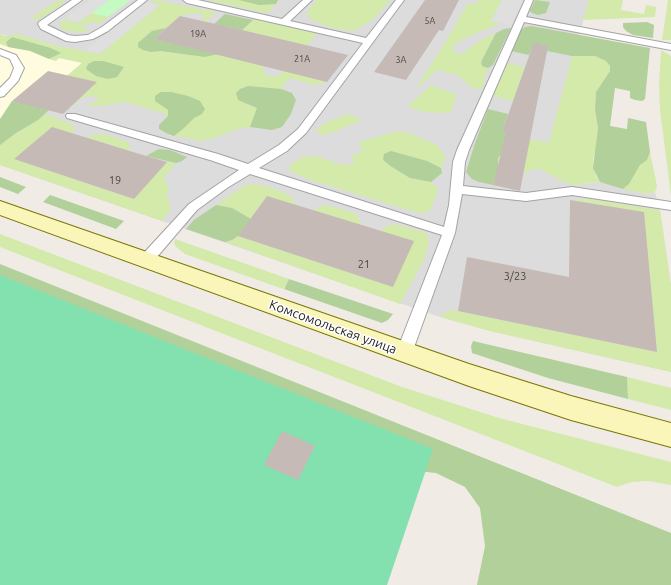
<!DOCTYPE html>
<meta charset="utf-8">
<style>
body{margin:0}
canvas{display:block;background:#f0ebe5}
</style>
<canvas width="671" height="585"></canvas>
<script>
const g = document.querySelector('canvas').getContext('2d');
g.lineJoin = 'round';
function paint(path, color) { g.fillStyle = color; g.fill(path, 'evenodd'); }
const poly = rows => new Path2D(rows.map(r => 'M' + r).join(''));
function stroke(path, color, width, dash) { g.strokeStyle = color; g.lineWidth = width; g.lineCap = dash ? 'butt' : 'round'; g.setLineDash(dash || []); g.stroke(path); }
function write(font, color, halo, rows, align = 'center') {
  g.font = font + ' Ubuntu,sans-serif'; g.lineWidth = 3; g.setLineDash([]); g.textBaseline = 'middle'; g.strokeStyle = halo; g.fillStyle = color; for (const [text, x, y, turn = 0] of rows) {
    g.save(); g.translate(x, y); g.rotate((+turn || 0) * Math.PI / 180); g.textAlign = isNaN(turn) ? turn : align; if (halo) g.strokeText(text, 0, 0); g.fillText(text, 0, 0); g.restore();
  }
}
paint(poly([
 [0,0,589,0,549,143,573,185,600,182,642,193,651,194,655,192,660,210,671,285,671,372,490,331,440,317,0,165,0,133,51,48,0,34]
]), '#dddcdc');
paint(poly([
 [0,34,51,48,82,63,0,133]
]), '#fffbdf');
paint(poly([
 [58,0,65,2,38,20,31,18],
 [155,0,216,12,205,22,202,21,204,18,203,15,200,13,188,14,180,16,166,28,152,31,145,36,151,52,161,51,205,57,218,54,253,20,264,21,317,34,307,46,263,66,264,72,268,76,275,77,284,71,327,82,314,85,289,78,281,89,248,86,247,105,257,108,250,127,235,130,215,138,201,141,174,136,184,128,194,118,202,114,158,103,168,110,168,115,133,104,123,102,102,106,88,106,99,99,91,95,77,100,77,105,59,102,52,89,82,63,59,58,56,61,49,59,60,53,51,48,12,37,7,41,6,43,8,47,0,44,0,34,6,36,19,34,53,45,100,54,160,5,151,3],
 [207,0,239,0,259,5,276,4,267,13],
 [317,0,390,0,375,18,356,30,349,31,328,27,309,18,307,14,308,10],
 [479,0,502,0,491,21,501,23,459,41,453,46,453,49,455,52,462,54,482,39,496,33,481,62,482,66,488,68,482,88,477,89,471,87,459,76,437,70,415,89,445,43,468,3,477,4],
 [589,0,623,0,621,10,644,14,646,5,656,7,655,17,583,20],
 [668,0,671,0,671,40,662,40],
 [91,13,108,17,99,24,90,22,86,25,64,20,65,18,79,22],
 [63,21,86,26,83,29,91,30,82,33,64,30,59,26],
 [661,50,671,56,671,196,660,110,659,84],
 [585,55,595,56,606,60,610,66,610,71,596,92,595,110,598,128,596,148,593,160,596,176,600,182,573,185,562,181,538,168,524,173,498,168,498,158,517,136,549,143,572,56],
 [508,63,525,67,513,101,493,96],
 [431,85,457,95,451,112,442,113,426,112,407,107],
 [46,114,71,124,75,130,73,133,15,159,134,199,167,162,176,163,165,176,165,182,169,187,167,196,171,209,162,221,0,165,0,145,16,133,38,120],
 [347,114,362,120,336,131,324,135,318,133,317,129,323,124],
 [397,131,409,133,437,145,446,157,441,168,427,161,410,178,431,182,438,188,433,204,429,211,425,213,415,212,307,179,288,170,291,165,300,158,310,156,317,156,336,163,347,165,353,163,354,160,350,154,357,155,362,151,362,147,357,143],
 [98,134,107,135,128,142,130,147,129,151,85,137],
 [650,152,657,186,655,192,651,194,642,193,623,189,629,184,640,165,647,160],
 [254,184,270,187,287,194,292,198,296,205,267,196,251,219,232,208,216,205,246,185],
 [588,199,660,210,671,285,671,372,490,331,440,317,450,310,458,311,657,352,644,213,570,200],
 [322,206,330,206,354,213,359,217,360,225,314,210],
 [389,225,399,225,418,230,425,232,429,238,428,248,422,264,400,304,225,242,238,236,393,287,380,231],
 [0,234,402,387,499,418,671,462,671,485,648,481,632,482,617,487,0,247],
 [175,239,289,279,283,289,185,254,175,246,174,242],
 [627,377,671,388,671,410,628,399]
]), '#d3eaab');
paint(poly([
 [239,0,278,0,276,4,259,5],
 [535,0,550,2,546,13,538,15,532,13,530,11],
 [225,14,253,20,242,30,214,24],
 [647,22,654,25,653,38,633,35,626,31,623,27,623,23],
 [531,26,650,48,645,99,642,101,635,100,630,98,630,91,615,88,610,126,627,129,628,118,646,122,650,152,647,160,640,165,629,184,623,189,600,182,593,168,598,128,595,110,596,92,610,71,610,66,606,61,595,56,572,56,532,48,529,55,511,51,521,30,525,27],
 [166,28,154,39,218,54,205,57,161,51,151,52,143,50,138,47,138,43,152,31],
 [511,28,493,65,488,68,482,66,481,62,496,33,504,29],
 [12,37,51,48,61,53,49,59,30,51,8,47,6,43,7,41],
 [94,61,103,61,124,67,117,77,108,79,96,76,86,69,88,64],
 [248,86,281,89,292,93,296,100,291,114,282,127,272,130,250,127,257,108,238,100,236,93,240,89],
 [161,92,171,92,188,96,200,101,205,109,202,114,194,118,184,128,174,136,166,133,159,129,159,125,168,116,168,110,155,101,155,96],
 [12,101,51,108,38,120,16,133,0,145,0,119],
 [488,109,508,114,502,132,517,136,498,158,498,168,493,185,479,182,472,179,466,172,475,143],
 [159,149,170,150,187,157,182,161,176,163,146,156],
 [391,151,427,161,441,168,442,173,431,182,410,178,392,167,383,160,384,154],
 [0,177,26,187,18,194,0,187],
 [50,195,124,221,116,229,43,202],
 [216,205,232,208,251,219,238,236,232,240,225,242,186,229,194,220],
 [0,264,671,533,671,585,477,585,485,546,480,508,465,487,436,473,388,468,0,291],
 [289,279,393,314,388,320,382,323,284,289],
 [473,341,627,377,628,399,548,378,472,353,471,346]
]), '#b1d09a');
paint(poly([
 [109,0,131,0,108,17,91,13]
]), '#c5fac2');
paint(poly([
 [0,275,433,449,387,585,0,585]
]), '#83e0af');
paint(poly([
 [91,0,109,0,79,22,65,18],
 [502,0,523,0,511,25,491,21],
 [147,2,160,5,100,54,86,50]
]), '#dfdfdf');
paint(poly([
 [425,0,459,0,443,31,439,30,406,80,374,72],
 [180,16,242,30,348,55,327,82,154,39],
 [534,42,548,46,520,191,493,185,506,133,502,132],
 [48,71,97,82,63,114,12,101],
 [52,127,146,156,167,162,134,199,14,159],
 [267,196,414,241,393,287,238,236],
 [570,200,644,212,657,352,458,311,467,257,569,277],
 [282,431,315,446,298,480,264,465]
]), '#c5bab5');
const lane = poly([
 [72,0,82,0,47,25,68,35,75,36,88,35,102,27,138,0,147,0,108,31,93,39,75,42,66,41,41,29,38,24,39,22,72,0],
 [183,0,198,0,282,19,303,0,312,0,290,21,366,38,396,0,404,0,306,133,287,151,259,168,444,227,449,205,453,162,457,150,525,0,533,0,526,17,671,44,671,50,524,22,469,150,465,162,463,186,526,193,572,187,671,202,671,210,572,195,526,201,462,194,455,233,412,353,409,358,404,360,399,358,396,353,442,235,250,174,227,188,197,210,151,264,146,265,141,264,139,260,141,256,189,204,239,170,210,160,67,118,66,116,67,114,75,114,218,154,248,164,279,145,298,129,363,43,187,3,183,0],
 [0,49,16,55,24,68,18,81,4,96,0,97,0,88,10,78,14,68,10,59,0,55,0,49]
]);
const secondary = poly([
 [0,201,469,364,571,396,671,423,671,447,571,420,469,386,0,215,0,201]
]);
stroke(lane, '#a3a3a3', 2);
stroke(secondary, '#797604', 2);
paint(lane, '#fff');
paint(secondary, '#faf5b9');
write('9px', '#484644', null, [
 ["5А",430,21],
 ["19А",198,34],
 ["21А",302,59],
 ["3А",401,60]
]);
write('11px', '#484644', null, [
 ["19",115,180],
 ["21",364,264],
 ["3/23",515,276]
]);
write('13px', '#1f1f1f', '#fff', [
 ["Комсомольская улица",333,327,20]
]);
</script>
